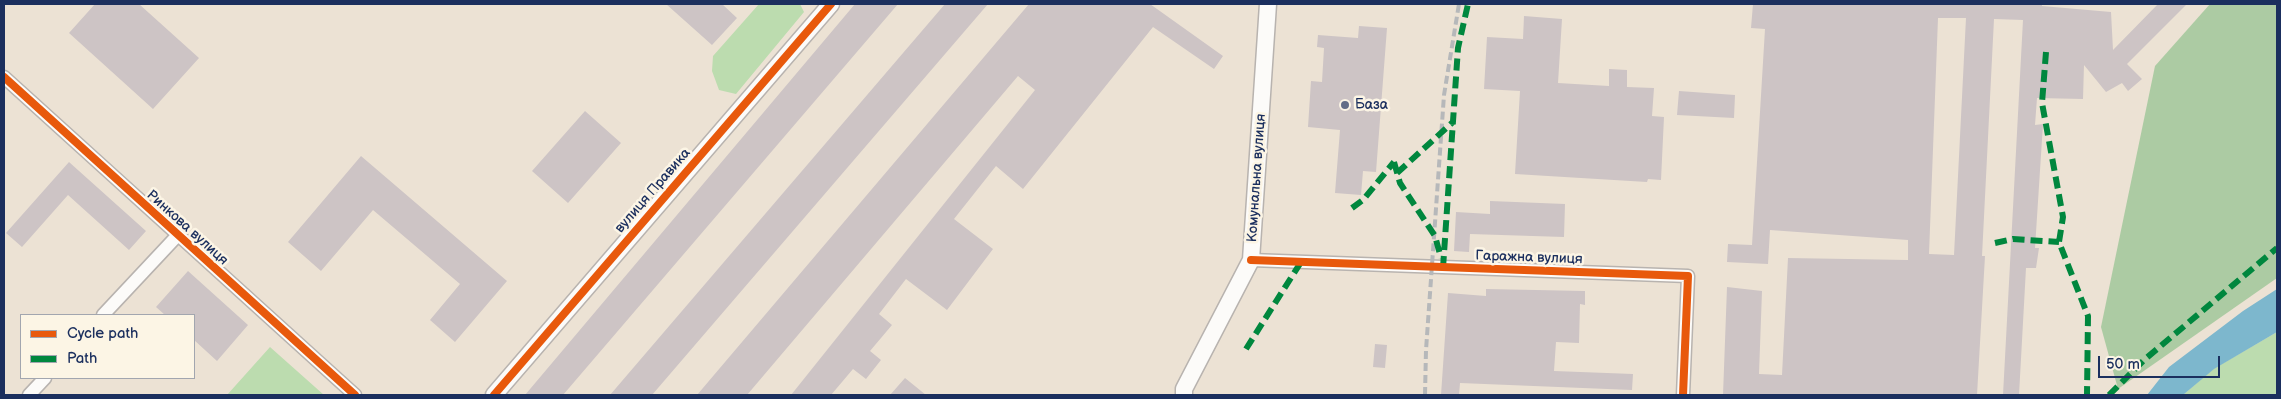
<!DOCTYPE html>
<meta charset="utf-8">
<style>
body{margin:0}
#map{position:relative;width:2281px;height:399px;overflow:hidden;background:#ece2d4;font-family:"Balsamiq Sans",sans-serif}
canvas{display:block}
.frame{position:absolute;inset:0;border:5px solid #1b2f5e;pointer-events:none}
.legend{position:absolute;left:20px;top:314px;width:175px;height:65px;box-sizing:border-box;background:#fcf5e5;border:1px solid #a2a6af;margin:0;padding:6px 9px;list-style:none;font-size:15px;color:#1b2f5e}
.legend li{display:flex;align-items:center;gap:10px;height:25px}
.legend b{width:25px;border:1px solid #a2a6af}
.scale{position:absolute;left:2098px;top:356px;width:122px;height:22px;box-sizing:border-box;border:2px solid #1b2f5e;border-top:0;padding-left:6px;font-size:15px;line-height:18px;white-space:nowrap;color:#1b2f5e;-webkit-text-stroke:4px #fcf5e5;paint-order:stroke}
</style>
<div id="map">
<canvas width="2281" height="399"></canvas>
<div class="frame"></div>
<ul class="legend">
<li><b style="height:6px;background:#e8590c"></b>Cycle path</li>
<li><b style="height:6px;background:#00873e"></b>Path</li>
</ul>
<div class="scale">50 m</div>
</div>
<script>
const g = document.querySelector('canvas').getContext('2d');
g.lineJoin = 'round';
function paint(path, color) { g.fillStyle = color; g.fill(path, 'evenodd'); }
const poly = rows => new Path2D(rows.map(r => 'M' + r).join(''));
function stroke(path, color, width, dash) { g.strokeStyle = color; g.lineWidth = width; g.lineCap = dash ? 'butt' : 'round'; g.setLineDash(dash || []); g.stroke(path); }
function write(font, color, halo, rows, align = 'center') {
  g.font = font + ' "Balsamiq Sans",sans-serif'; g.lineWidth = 5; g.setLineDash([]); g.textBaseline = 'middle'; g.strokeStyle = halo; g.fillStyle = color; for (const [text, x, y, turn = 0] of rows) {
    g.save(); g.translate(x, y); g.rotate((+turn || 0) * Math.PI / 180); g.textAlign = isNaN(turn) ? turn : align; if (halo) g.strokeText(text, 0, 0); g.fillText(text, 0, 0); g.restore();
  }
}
paint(poly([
 [759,4,800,4,804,12,736,94,719,90,712,71,713,56],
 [2277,332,2277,395,2183,395,2213,369],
 [270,347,324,395,227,395]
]), '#bcdcaf');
paint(poly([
 [2210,4,2277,4,2277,278,2118,389,2101,327,2155,66]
]), '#accba3');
paint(poly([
 [2277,289,2277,332,2214,369,2183,395,2147,395,2169,367,2243,311]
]), '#7db7cd');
paint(poly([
 [95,4,139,4,199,58,153,109,69,33],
 [666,4,722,4,737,18,712,45],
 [855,4,898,4,563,395,525,395],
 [945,4,988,4,652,395,610,395],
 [1029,4,1150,4,1223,56,1214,69,1153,27,1023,189,996,166,954,219,993,249,947,310,906,279,879,314,892,325,870,351,881,360,866,379,853,369,831,395,791,395,1035,90,1018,76,747,395,697,395],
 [1753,4,2042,4,2042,6,2111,12,2113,50,2158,4,2187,4,2127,64,2142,79,2128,91,2122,83,2106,92,2084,65,2083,99,2037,98,2035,125,2043,124,2035,248,2039,248,2036,268,2026,268,2019,395,2003,395,2023,20,1994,19,1982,256,1985,256,1977,395,1723,395,1727,287,1762,291,1759,374,1782,375,1788,258,1908,260,1908,240,1770,230,1768,264,1727,262,1728,244,1752,245,1765,29,1751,28],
 [1938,18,1966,18,1954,255,1929,254],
 [1524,16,1562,19,1558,83,1609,86,1609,69,1627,70,1627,87,1654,88,1652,116,1664,117,1661,180,1648,179,1647,182,1515,174,1520,91,1484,89,1487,37,1523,39],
 [1359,26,1387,28,1376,172,1363,171,1361,195,1335,193,1340,130,1308,127,1311,81,1322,82,1324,48,1317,47,1318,35,1358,38],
 [1679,91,1735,95,1734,118,1677,115],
 [585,111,621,143,568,203,532,171],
 [361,156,507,281,455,342,430,320,460,284,373,210,321,271,288,242],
 [69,162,146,231,129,250,68,195,22,247,6,233],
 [1490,201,1565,204,1564,237,1470,234,1469,252,1454,251,1456,212,1490,214],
 [188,271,248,325,217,361,194,340,194,315,165,315,156,307],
 [1486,289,1585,291,1585,305,1580,304,1579,343,1556,342,1554,371,1633,374,1632,390,1460,383,1459,395,1441,395,1448,293,1486,296],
 [1375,344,1387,345,1385,368,1373,367],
 [905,378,926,395,890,395]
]), '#cdc4c5');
const minor = poly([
 [4,77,355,395],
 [1251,260,1688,276,1683,395],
 [103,315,177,236],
 [29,395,45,378]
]);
const tertiary = poly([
 [494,395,831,4],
 [1184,395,1184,389,1251,260,1268,4]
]);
stroke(minor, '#b8b3af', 15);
stroke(tertiary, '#b8b3af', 19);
stroke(minor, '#fcfbf9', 12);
stroke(tertiary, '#fcfbf9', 16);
stroke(poly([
 [1425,395,1426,350,1444,95,1459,4]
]), '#b6b8ba', 4, [8, 4]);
stroke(poly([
 [2046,52,2042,103,2063,217,2059,242,2088,316,2087,395],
 [1394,162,1400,183,1435,236,1441,258],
 [1397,173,1453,122],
 [1352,208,1363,200,1394,162],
 [1995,243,2013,239,2059,242],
 [1443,268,1458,48,1468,4],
 [1246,349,1301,262],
 [2109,395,2144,360,2277,248]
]), '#00873e', 6, [12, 6]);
stroke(poly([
 [4,77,355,395],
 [1251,260,1688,276,1683,395],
 [494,395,831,4]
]), '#e8590c', 8);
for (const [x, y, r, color] of [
 [1345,105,5,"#646e87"]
]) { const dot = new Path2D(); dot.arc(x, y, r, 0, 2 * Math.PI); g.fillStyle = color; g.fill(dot); stroke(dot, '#fcf5e5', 2); }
write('14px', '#1b2f5e', '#fcf5e5', [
 ["База",1355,105]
], 'left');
write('14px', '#1b2f5e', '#fcf5e5', [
 ["Комунальна вулиця",1257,178,-86],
 ["вулиця Правика",653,191,-49],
 ["Ринкова вулиця",187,228,42],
 ["Гаражна вулиця",1529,258,2]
]);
</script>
